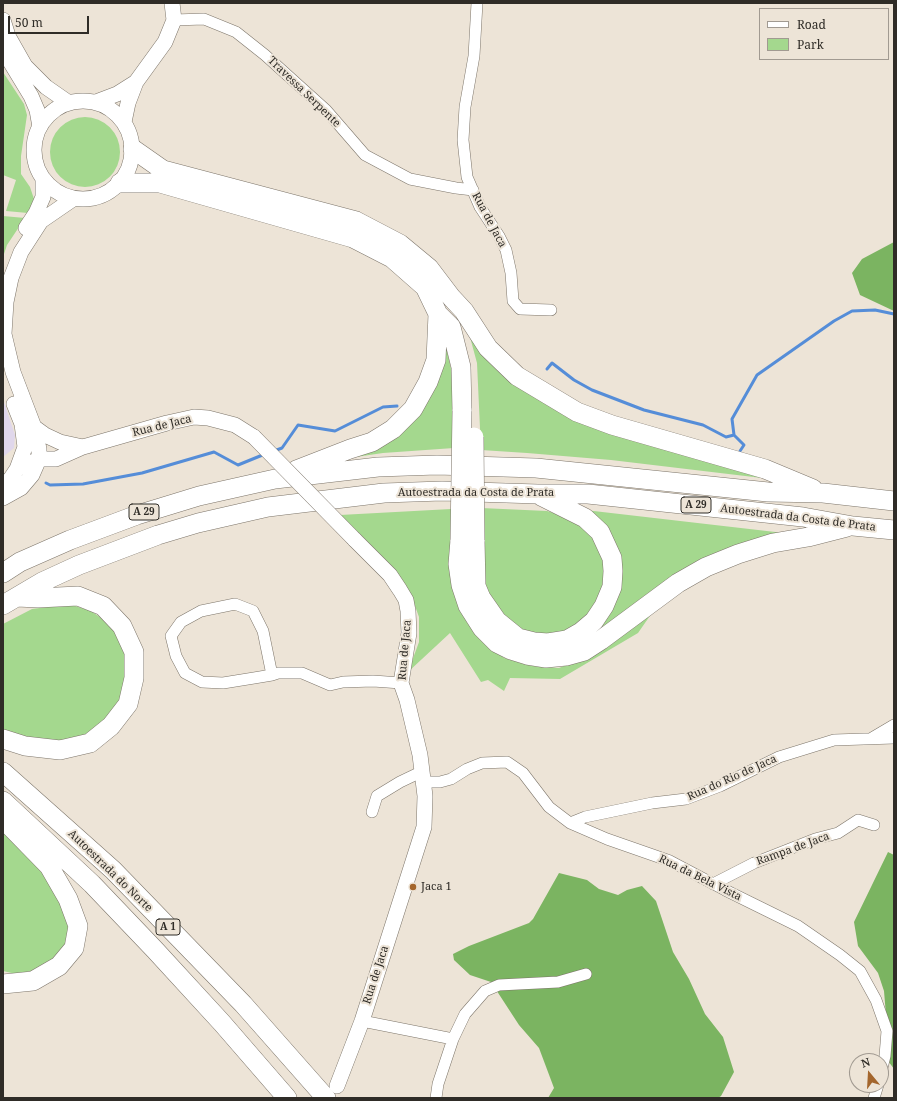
<!DOCTYPE html>
<style>
body{margin:0}
#map{position:relative;width:897px;height:1101px;overflow:hidden;background:#ede4d7;font-family:"Noto Serif",serif}
canvas{display:block}
.frame{position:absolute;inset:0;border:4px solid #2f2c27;pointer-events:none}
.legend{position:absolute;left:759px;top:8px;width:130px;height:52px;box-sizing:border-box;background:#ede4d7;border:1px solid #a19a91;margin:0;padding:5px 7px;list-style:none;font-size:12px;color:#2f2c27}
.legend li{display:flex;align-items:center;gap:8px;height:20px}
.legend b{width:20px;border:1px solid #a19a91}
.north{position:absolute;left:849px;top:1053px;width:40px;height:40px;box-sizing:border-box;background:#ede4d7;border:1px solid #a19a91;border-radius:50%;rotate:342deg;font-size:11px;font-weight:700;line-height:16px;text-align:center;color:#2f2c27}
.north::after{content:'';display:block;margin:auto;width:14px;height:18px;background:#a4662d;clip-path:polygon(50% 0,100% 100%,50% 72%,0 100%)}
.scale{position:absolute;left:8px;top:16px;width:81px;height:18px;box-sizing:border-box;border:2px solid #2f2c27;border-top:0;padding-left:5px;font-size:12px;line-height:14px;white-space:nowrap;color:#2f2c27;-webkit-text-stroke:3px #ede4d7;paint-order:stroke}
</style>
<div id="map">
<canvas width="897" height="1101"></canvas>
<div class="frame"></div>
<ul class="legend">
<li><b style="height:5px;background:#fff"></b>Road</li>
<li><b style="height:11px;background:#a4d88e"></b>Park</li>
</ul>
<div class="north">N</div>
<div class="scale">50 m</div>
</div>
<script>
const g = document.querySelector('canvas').getContext('2d');
g.lineJoin = 'round';
function paint(path, color) { g.fillStyle = color; g.fill(path, 'evenodd'); }
const poly = rows => new Path2D(rows.map(r => 'M' + r).join(''));
function stroke(path, color, width, dash) { g.strokeStyle = color; g.lineWidth = width; g.lineCap = dash ? 'butt' : 'round'; g.setLineDash(dash || []); g.stroke(path); }
function write(font, color, halo, rows, align = 'center') {
  g.font = font + ' "Noto Serif",serif'; g.lineWidth = 4; g.setLineDash([]); g.textBaseline = 'middle'; g.strokeStyle = halo; g.fillStyle = color; for (const [text, x, y, turn = 0] of rows) {
    g.save(); g.translate(x, y); g.rotate((+turn || 0) * Math.PI / 180); g.textAlign = isNaN(turn) ? turn : align; if (halo) g.strokeText(text, 0, 0); g.fillText(text, 0, 0); g.restore();
  }
}
paint(poly([
 [3,399,15,435,14,448,3,457]
]), '#e0d7eb');
paint(poly([
 [3,72,24,104,27,115,21,156,21,174,30,187,34,199,28,213,6,211,16,180,3,175],
 '50 152a35 35 0 1 1 70 0a35 35 0 1 1-70 0Z',
 [3,216,25,218,7,245,3,257],
 [467,326,507,373,762,478,611,460,527,453,481,450,477,363],
 [444,336,454,383,454,448,383,453,335,460,405,426],
 [481,508,547,511,570,518,592,535,603,560,605,585,589,618,557,636,524,631,506,621,487,594,481,571],
 [451,509,458,605,468,624,504,658,533,666,559,668,592,654,654,610,638,633,560,679,510,678,504,691,488,680,481,682,450,633,408,672,419,642,419,617,411,595,400,578,363,537,340,515],
 [585,510,784,533,593,635,607,618,615,603,618,589],
 [69,604,91,611,110,624,125,648,129,666,123,700,98,729,78,739,58,741,28,739,3,731,3,624,32,609],
 [3,830,46,875,70,924,65,945,56,959,37,970,16,974,3,971]
]), '#a4d88e');
paint(poly([
 [894,242,894,311,860,295,852,273,862,259],
 [888,852,894,855,894,1069,886,1058,887,1027,884,991,878,973,858,946,854,922],
 [559,873,587,880,599,889,618,895,627,890,642,886,656,901,673,952,689,979,705,1014,723,1037,734,1072,721,1096,718,1098,548,1098,554,1088,539,1048,519,1025,491,982,470,975,454,960,453,954,469,946,529,923,533,919]
]), '#7bb461');
stroke(poly([
 [547,369,552,363,574,380,592,390,644,410,703,425,726,437,734,435],
 [274,451,282,448,298,425,335,431,383,407,397,406],
 [740,451,744,445,734,435,732,419,757,375,834,321,852,311,875,310,894,314],
 [46,483,50,485,83,484,142,473,214,452,238,465,265,454]
]), '#558dd8', 3);
const street = poly([
 [477,3,474,56,465,107,463,140,467,177,480,207,499,236,506,250,511,273,513,301,520,309,551,310],
 [174,20,204,19,236,32,265,55,326,110,365,155,410,179,456,188,473,190],
 [272,675,263,631,253,611,235,604,201,611,181,622,171,636,176,656,185,673,202,682,223,683,254,678,272,675,278,673,302,673,330,685,343,682,373,681,401,683],
 [872,738,894,725],
 [424,782,440,782,451,779,467,769,482,763,507,762,523,773,549,807,570,823,607,839,670,861,725,890,798,926,840,955,860,971,876,1000,887,1031,885,1056,881,1072],
 [372,812,377,796,400,782,423,771],
 [570,823,585,817,652,803,686,799,720,786,779,757,834,740,894,738],
 [713,884,754,863,815,839,838,833,858,820,874,825],
 [362,1021,453,1039],
 [436,1098,438,1084,453,1039,465,1014,485,991,499,985,558,982,586,974],
 [874,1098,878,1085]
]);
const secondary = poly([
 [3,20,8,36,25,66,46,87,69,103],
 [3,50,31,96,37,110,40,127],
 '34 150a49 49 0 1 1 98 0a49 49 0 1 1-98 0Z',
 [96,102,117,94,136,82],
 [124,122,128,103,136,82,165,42,174,20,172,3],
 [26,228,36,213,43,197,43,179],
 [34,427,45,435,60,442,83,447],
 [17,469,39,459,56,459,83,447,167,423,194,417,208,418,235,425,254,437],
 [3,486,11,478,17,469,25,447,22,424,14,404],
 [3,498,21,488,32,475,39,459,39,449,34,427,13,372,4,334,6,302,11,278,21,252,41,221,73,199],
 [337,1086,362,1021,424,827,425,796,420,755,407,700,401,683,409,633,408,611,406,600,400,590,390,575,354,539]
]);
const highway = poly([
 [133,149,163,170,356,221,400,244,429,268,451,297,464,311,488,348,517,376,577,412,612,425,765,469,813,489],
 [120,183,160,183,353,238,392,258,425,287,438,314,451,327,461,367,462,411],
 [296,470,350,449,372,442,393,429,413,409,428,382,436,360,438,314],
 [460,540,458,564,461,585,468,606,482,628,497,643,511,650,527,655,546,658,566,656,584,651,601,640,678,583,706,567,738,554,773,543,808,537,847,527],
 [475,540,476,586,481,598,497,621,518,638,534,642,548,643,567,640,581,632,594,621,604,606,612,587,613,571,612,558,600,532,585,518,541,496],
 [3,573,20,562,70,540,137,515,199,496,275,479,378,467,437,465,536,468,768,492,823,493,894,501],
 [3,605,42,582,79,565,158,535,198,523,268,507,384,493,442,491,538,494,588,494,803,517,853,526,894,530],
 [3,739,25,746,60,750,90,743,111,726,128,704,134,678,134,652,122,626,103,606,78,596,38,598,17,597],
 [3,772,113,870,243,1004,326,1098],
 [3,801,92,884,155,950,222,1023,287,1098],
 [3,819,49,866,68,899,78,926,74,948,59,966,33,981,3,984]
]);
stroke(street, '#7d756a', 12);
stroke(secondary, '#7d756a', 16);
stroke(highway, '#7d756a', 20);
stroke(street, '#fff', 11);
stroke(secondary, '#fff', 15);
stroke(highway, '#fff', 19);
const secondaryBridge = poly([
 [254,437,354,539]
]);
const highwayBridge = poly([
 [474,437,475,540],
 [460,540,462,411]
]);
stroke(secondaryBridge, '#7d756a', 16, []);
stroke(highwayBridge, '#7d756a', 20, []);
stroke(secondaryBridge, '#fff', 15);
stroke(highwayBridge, '#fff', 19);
for (const [x, y, r, color] of [
 [413,887,4,"#a4662d"]
]) { const dot = new Path2D(); dot.arc(x, y, r, 0, 2 * Math.PI); g.fillStyle = color; g.fill(dot); stroke(dot, '#ede4d7', 1.5); }
for (const [x, y, w] of [
 [696,505,30],
 [144,512,30],
 [168,927,24]
]) { const box = new Path2D(); box.roundRect(x - w / 2, y - 8, w, 16, 3); g.fillStyle = '#ede4d7'; g.fill(box); stroke(box, '#2f2c27', 1); }
write('bold 10px', '#2f2c27', null, [
 ["A 29",696,505],
 ["A 29",144,512],
 ["A 1",168,927]
]);
write('11px', '#2f2c27', '#ede4d7', [
 ["Travessa Serpente",304,92,44],
 ["Rua de Jaca",489,220,62],
 ["Rua de Jaca",162,426,-14],
 ["Autoestrada da Costa de Prata",476,493],
 ["Autoestrada da Costa de Prata",798,518,7],
 ["Rua de Jaca",405,650,-85],
 ["Rua do Rio de Jaca",732,778,-24],
 ["Rampa de Jaca",793,849,-20],
 ["Autoestrada do Norte",110,871,44],
 ["Rua da Bela Vista",700,878,26],
 ["Rua de Jaca",376,975,-72]
]);
write('11px', '#2f2c27', '#ede4d7', [
 ["Jaca 1",421,887]
], 'left');
</script>
